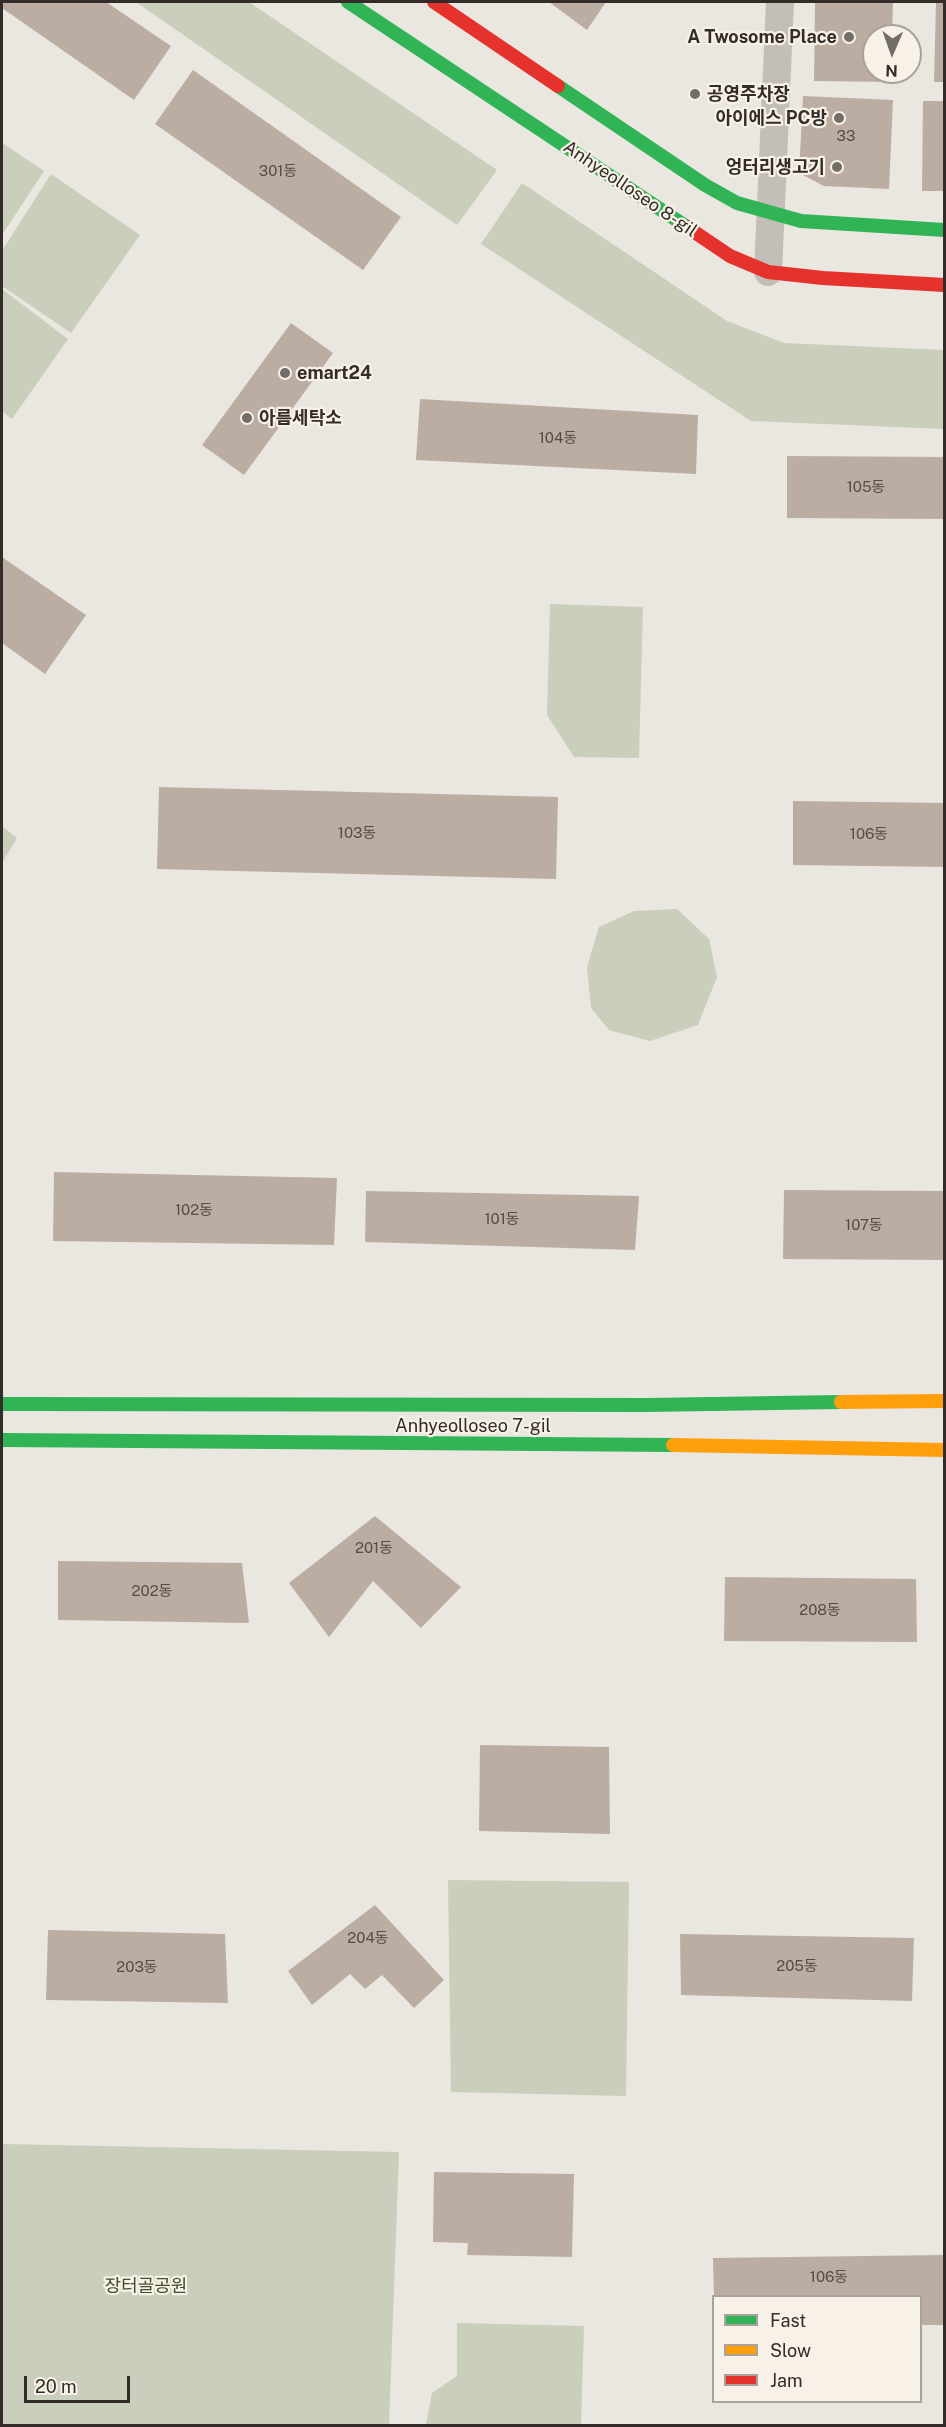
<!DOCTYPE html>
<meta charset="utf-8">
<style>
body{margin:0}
#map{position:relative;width:946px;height:2427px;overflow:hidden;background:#eae6e0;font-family:"Public Sans",sans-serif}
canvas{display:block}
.frame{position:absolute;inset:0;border:3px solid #332c28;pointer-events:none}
.legend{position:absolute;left:712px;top:2295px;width:210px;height:108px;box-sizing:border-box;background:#f7f1e7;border:2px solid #a9a29b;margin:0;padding:8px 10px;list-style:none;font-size:18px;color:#332c28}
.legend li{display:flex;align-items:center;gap:12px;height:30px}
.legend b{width:30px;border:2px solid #a9a29b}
.north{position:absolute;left:862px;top:24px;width:60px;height:60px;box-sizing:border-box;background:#f7f1e7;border:2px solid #a9a29b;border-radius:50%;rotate:182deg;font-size:16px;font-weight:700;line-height:24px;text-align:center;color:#332c28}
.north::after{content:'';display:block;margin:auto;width:21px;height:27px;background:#736d68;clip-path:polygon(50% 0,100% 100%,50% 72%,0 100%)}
.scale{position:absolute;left:24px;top:2376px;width:106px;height:27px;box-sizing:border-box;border:3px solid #332c28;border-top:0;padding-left:8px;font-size:18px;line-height:21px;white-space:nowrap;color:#332c28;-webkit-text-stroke:4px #f7f1e7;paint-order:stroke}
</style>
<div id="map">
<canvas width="946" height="2427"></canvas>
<div class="frame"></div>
<ul class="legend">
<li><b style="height:8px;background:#30b455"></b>Fast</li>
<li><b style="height:8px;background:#ff9f0a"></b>Slow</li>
<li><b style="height:8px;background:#e5322d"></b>Jam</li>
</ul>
<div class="north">N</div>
<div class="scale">20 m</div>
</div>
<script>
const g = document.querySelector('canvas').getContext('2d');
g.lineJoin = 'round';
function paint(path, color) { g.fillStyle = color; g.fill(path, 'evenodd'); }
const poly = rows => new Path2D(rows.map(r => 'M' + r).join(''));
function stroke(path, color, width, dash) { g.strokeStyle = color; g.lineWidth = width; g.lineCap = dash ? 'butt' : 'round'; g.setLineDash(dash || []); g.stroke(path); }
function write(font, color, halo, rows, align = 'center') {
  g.font = font + ' "Public Sans","Noto Sans KR",sans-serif'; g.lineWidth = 4.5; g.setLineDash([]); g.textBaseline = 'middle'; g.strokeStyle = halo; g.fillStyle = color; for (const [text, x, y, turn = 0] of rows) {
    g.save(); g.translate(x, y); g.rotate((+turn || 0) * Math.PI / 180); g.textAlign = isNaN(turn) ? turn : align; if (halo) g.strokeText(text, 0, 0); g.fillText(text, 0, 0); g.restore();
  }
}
paint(poly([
 [136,2,249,2,497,170,457,225],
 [2,143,44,171,2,235],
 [51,174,140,235,71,333,2,286,2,251],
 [522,183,727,321,784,343,944,350,944,429,751,421,481,244],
 [2,289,68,339,12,419,2,411],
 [550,604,643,607,639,758,574,757,547,715],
 [2,826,17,838,2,863],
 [677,909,709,939,717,977,698,1025,650,1041,609,1030,591,1008,587,967,599,927,634,911],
 [448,1880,629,1882,626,2096,451,2092],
 [2,2144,399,2152,389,2425,2,2425],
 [457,2323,584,2326,581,2425,426,2425,432,2393,457,2376]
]), '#c9cfbb');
paint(poly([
 [2,2,106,2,171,46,134,100,2,8],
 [549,2,606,2,587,30],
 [815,2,893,2,892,36,874,36,874,72,892,72,891,82,814,81],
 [936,2,944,2,944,82,934,82],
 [193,70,401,217,363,270,155,124],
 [803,96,893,100,889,189,824,186,799,173],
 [923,101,944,101,944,191,922,191],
 [291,323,333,353,244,475,202,445],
 [420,399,698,415,696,474,416,460],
 [787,456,944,457,944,519,787,518],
 [2,557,86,615,45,674,2,643],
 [159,787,558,797,556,879,157,869],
 [793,801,944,803,944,867,793,865],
 [54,1172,337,1178,334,1245,53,1241],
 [784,1190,944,1191,944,1260,783,1259],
 [366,1191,639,1196,635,1250,365,1242],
 [375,1516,461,1587,421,1628,373,1581,329,1637,289,1583],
 [58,1561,242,1563,249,1623,58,1620],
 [725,1577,916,1579,917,1642,724,1641],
 [480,1745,609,1747,610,1834,479,1831],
 [375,1905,444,1980,414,2008,382,1975,365,1989,350,1974,312,2005,288,1971],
 [48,1930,225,1934,228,2003,46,2000],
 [680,1934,914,1938,912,2001,681,1995],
 [434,2172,574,2174,572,2257,467,2255,468,2243,433,2242],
 [944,2255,944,2325,920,2325,920,2296,714,2296,713,2258]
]), '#bcada3');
stroke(poly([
 [768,272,780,2]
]), '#c3beb8', 28);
stroke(poly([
 [348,2,687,227],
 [558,86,705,185,737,203,801,221,944,230],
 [2,1404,647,1405,841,1402],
 [2,1440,673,1445]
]), '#30b455', 14);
stroke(poly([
 [841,1402,944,1401],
 [673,1445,944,1450]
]), '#ff9f0a', 14);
stroke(poly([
 [434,2,558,86],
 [687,227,730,256,768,272,823,278,944,285]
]), '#e5322d', 14);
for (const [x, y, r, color] of [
 [849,37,6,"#736d68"],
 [695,94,6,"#736d68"],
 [839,118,6,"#736d68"],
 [837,167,6,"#736d68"],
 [285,373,6,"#736d68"],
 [247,418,6,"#736d68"]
]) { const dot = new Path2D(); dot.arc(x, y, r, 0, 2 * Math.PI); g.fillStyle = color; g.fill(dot); stroke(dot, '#f7f1e7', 2); }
write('15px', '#554c47', null, [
 ["33",846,136],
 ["301동",278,171],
 ["104동",558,438],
 ["105동",866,487],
 ["103동",357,833],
 ["106동",869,834],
 ["102동",194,1210],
 ["101동",502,1219],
 ["107동",864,1225],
 ["201동",374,1548],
 ["202동",152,1591],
 ["208동",820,1610],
 ["204동",368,1938],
 ["205동",797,1966],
 ["203동",137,1967],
 ["106동",829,2277]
]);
write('bold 18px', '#332c28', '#f7f1e7', [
 ["A Twosome Place",837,37],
 ["공영주차장",707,94,"left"],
 ["아이에스 PC방",827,118],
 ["엉터리생고기",825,167],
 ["emart24",297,373,"left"],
 ["아름세탁소",259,418,"left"]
], 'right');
write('18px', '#332c28', '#f7f1e7', [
 ["Anhyeolloseo 8-gil",630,189,34],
 ["Anhyeolloseo 7-gil",473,1426]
]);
write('18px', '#404f2e', '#f7f1e7', [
 ["장터골공원",146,2286]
]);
</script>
